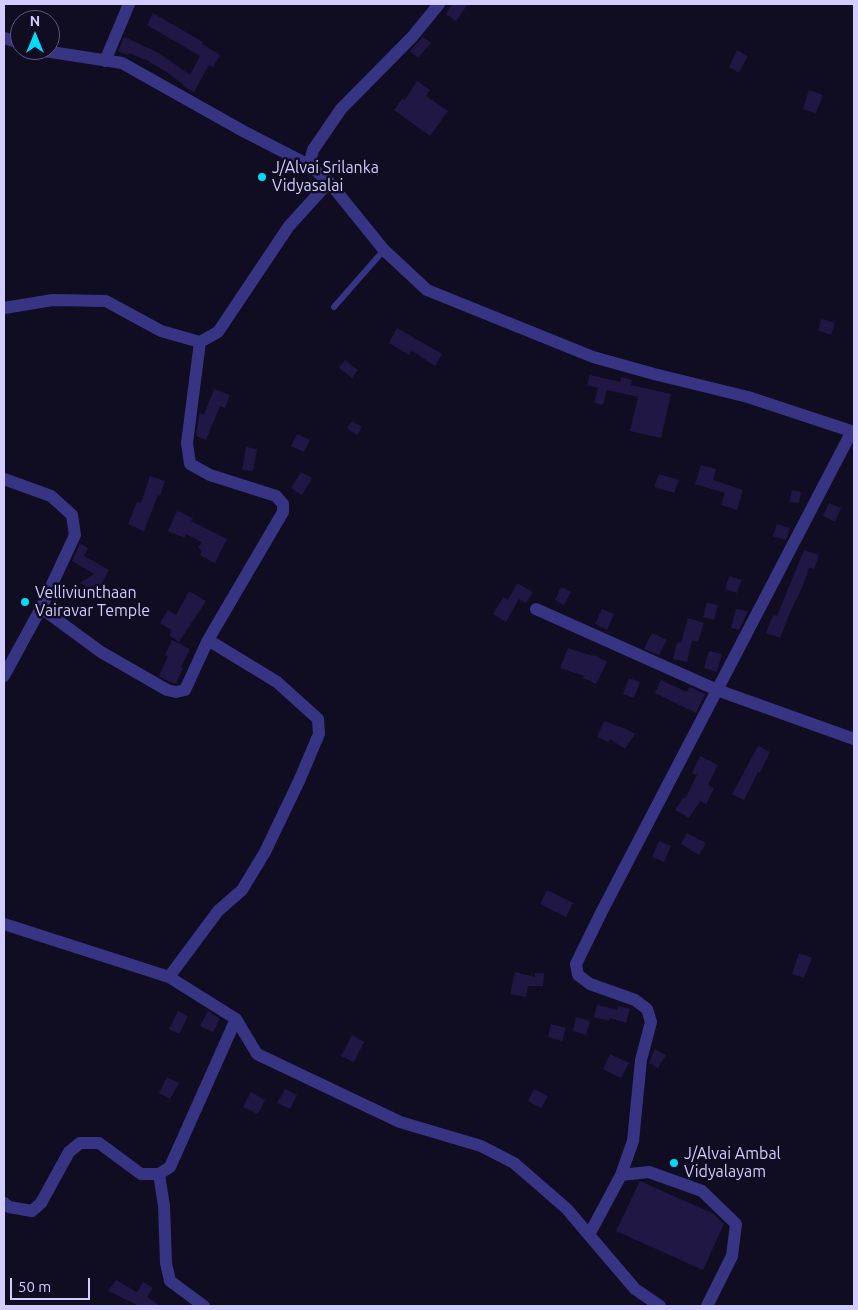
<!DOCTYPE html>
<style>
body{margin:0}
#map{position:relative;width:858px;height:1310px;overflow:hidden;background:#100c22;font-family:Ubuntu,sans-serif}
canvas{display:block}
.frame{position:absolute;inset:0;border:5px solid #d3cdff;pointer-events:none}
.north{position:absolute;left:10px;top:10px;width:50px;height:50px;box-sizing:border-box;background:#100c22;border:1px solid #5e597a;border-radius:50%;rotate:0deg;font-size:14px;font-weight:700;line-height:20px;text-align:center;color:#d3cdff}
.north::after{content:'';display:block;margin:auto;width:18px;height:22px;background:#00dcf8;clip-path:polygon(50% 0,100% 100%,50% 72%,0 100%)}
.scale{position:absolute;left:10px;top:1278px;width:80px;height:22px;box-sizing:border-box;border:2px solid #d3cdff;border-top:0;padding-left:6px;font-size:15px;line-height:18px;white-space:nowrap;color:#d3cdff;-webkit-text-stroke:4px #100c22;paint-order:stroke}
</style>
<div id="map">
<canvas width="858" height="1310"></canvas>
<div class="frame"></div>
<div class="north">N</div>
<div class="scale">50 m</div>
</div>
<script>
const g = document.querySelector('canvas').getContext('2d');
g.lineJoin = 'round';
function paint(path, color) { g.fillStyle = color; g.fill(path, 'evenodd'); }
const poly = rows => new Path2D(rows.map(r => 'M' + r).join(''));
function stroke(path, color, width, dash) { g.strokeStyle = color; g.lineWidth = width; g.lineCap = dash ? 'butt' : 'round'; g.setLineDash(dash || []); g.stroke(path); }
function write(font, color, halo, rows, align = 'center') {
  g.font = font + ' Ubuntu,sans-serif'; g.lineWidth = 5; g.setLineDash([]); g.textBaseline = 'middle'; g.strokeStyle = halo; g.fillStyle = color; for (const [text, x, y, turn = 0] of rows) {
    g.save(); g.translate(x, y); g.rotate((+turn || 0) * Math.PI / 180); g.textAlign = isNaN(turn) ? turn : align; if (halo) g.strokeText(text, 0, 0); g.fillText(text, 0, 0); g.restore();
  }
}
paint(poly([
 [452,4,468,4,456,21,446,14],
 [153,13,203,42,202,44,220,55,213,67,209,65,194,92,183,86,184,85,168,73,145,59,145,60,129,53,128,55,118,51,124,37,159,53,190,75,200,56,147,25],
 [423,37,431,43,418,58,410,51],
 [737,50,748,56,739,73,729,67],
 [417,81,430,90,426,96,448,111,430,136,394,110,402,99,405,100],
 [809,90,823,95,816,113,803,109],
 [821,319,835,323,831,335,818,330],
 [397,328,442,354,435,366,412,351,409,355,389,343],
 [345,360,358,370,352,378,339,368],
 [590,375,620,382,621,377,632,380,631,385,671,394,661,438,630,431,638,397,607,390,603,405,594,403,598,388,587,385],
 [214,389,230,395,225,408,220,406,206,440,196,436,199,416,200,413,204,415],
 [352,421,362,427,357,435,347,428],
 [297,434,310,440,304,452,291,446],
 [246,447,257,449,253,471,242,470],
 [701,465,716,469,713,480,743,490,737,510,721,505,725,493,695,484],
 [301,472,312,478,302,495,291,488],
 [659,474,679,480,674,493,654,487],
 [150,476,165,481,160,496,158,495,144,531,128,524,137,502,141,503],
 [792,490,801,492,799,503,789,502],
 [829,503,841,508,835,522,823,516],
 [177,511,193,518,191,521,227,539,215,563,200,555,202,550,198,548,202,542,186,534,184,538,168,531],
 [777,524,790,528,786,540,773,536],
 [80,543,88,548,84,556,109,570,101,585,102,595,80,583,94,574,72,561],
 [804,550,819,555,814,569,809,568,802,588,791,610,780,638,766,633,773,615,777,616],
 [729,576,742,580,737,593,725,589],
 [517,583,533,592,526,603,519,599,506,622,493,614,503,597,508,600],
 [561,587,571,592,564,605,555,600],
 [189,591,206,601,179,642,170,636,171,630,160,623,168,610,176,615],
 [707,603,718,605,714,620,703,617],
 [602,609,614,614,607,630,595,624],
 [736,609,748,611,739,630,731,628],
 [688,618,704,623,698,642,692,641,687,662,673,659,677,642,681,643],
 [652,633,667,640,659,655,644,649],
 [172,640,190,649,181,667,183,668,176,684,170,682,159,676,168,656,165,655],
 [568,648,593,656,594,655,607,662,596,684,583,678,584,676,560,668],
 [709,651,722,654,717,672,704,668],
 [629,678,640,682,634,698,623,694],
 [661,680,687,692,689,687,705,694,696,713,655,693],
 [604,721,626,729,635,734,625,749,610,739,608,742,597,737],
 [758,746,770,752,760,773,758,772,744,800,732,794],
 [700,756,718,765,708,785,714,788,706,804,700,801,689,818,675,810,683,798,685,799,697,775,692,773],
 [687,833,706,843,699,855,681,844],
 [659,841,671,846,664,862,652,857],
 [547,890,573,903,566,917,540,904],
 [799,953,812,958,804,978,792,974],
 [515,972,535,977,535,973,544,973,543,986,528,986,526,997,510,994],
 [597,1005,617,1010,618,1006,630,1009,626,1023,610,1018,609,1021,594,1017],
 [178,1011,188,1016,179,1034,169,1029],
 [208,1011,220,1019,213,1032,200,1026],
 [576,1017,590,1021,586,1035,573,1031],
 [551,1024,566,1028,562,1041,548,1037],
 [352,1035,364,1042,354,1062,341,1056],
 [655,1049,666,1055,658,1068,649,1063],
 [610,1054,629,1063,621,1078,603,1069],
 [167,1077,179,1083,170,1099,159,1093],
 [285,1089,297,1095,290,1109,277,1103],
 [534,1089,548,1096,541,1108,528,1101],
 [251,1092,265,1100,258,1114,243,1107],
 [640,1181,714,1214,724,1224,703,1270,616,1231],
 [116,1280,137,1292,143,1282,153,1288,147,1297,160,1306,139,1306,108,1291]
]), '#211744');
stroke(poly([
 [334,307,384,250]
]), '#383484', 6);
stroke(poly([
 [4,38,20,43],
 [38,50,122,63,243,131,309,165],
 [105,61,129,4],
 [329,182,309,165,313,150,341,109,413,36,439,4],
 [4,308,53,300,106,301,161,331,200,342,218,332,289,226,329,182,384,250,427,290,593,357,654,374,748,397,854,432],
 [200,342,187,443,190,464,210,475,276,496,283,504,283,512,208,640],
 [4,479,51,496,72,515,75,535,41,608,101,652,167,690,176,692,185,690,208,640,277,682,318,719,319,734,299,781,265,852,242,890,218,911,169,977,236,1019,257,1054,400,1122,481,1146,514,1163,567,1209,589,1235],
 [536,609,717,690,854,739],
 [4,676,41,608],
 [4,924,169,977],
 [159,1174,164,1206,166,1263,170,1281,204,1306],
 [621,1175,649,1172,702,1191,736,1224,732,1256,707,1306],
 [4,1203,9,1207,32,1211,41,1203,69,1152,80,1143,99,1143,141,1174,159,1174,170,1167,236,1019],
 [660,1306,635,1289,589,1235,621,1175,633,1141,641,1060,651,1022,647,1009,635,1000,590,984,578,975,576,964,602,911,852,431]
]), '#383484', 12);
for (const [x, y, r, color] of [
 [262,177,5,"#00dcf8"],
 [25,602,5,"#00dcf8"],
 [674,1163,5,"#00dcf8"]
]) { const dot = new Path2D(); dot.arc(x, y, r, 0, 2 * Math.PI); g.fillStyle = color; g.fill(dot); stroke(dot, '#100c22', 2); }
write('16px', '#d3cdff', '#100c22', [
 ["J/Alvai Srilanka",272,168],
 ["Vidyasalai",272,186],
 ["Velliviunthaan",35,593],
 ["Vairavar Temple",35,611],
 ["J/Alvai Ambal",684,1154],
 ["Vidyalayam",684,1172]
], 'left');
</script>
